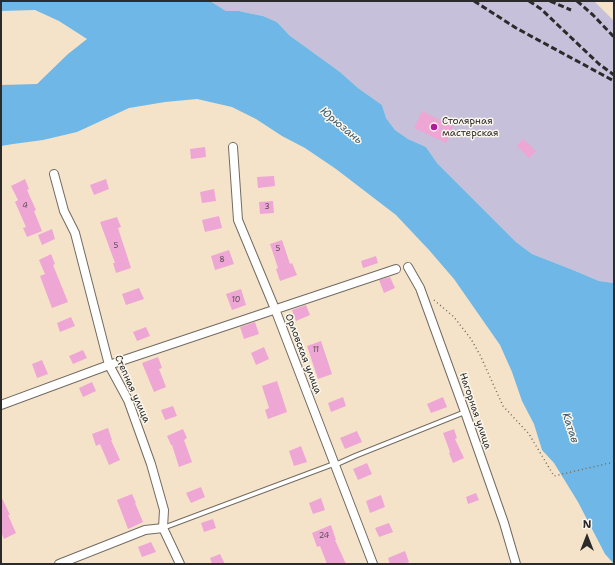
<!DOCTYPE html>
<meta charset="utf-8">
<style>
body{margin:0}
#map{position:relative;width:615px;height:565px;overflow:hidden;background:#f5e3c9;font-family:"Shantell Sans",sans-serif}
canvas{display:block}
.frame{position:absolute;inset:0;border:2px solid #2b2b2b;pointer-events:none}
.north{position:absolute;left:567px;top:517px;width:40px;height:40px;-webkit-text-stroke:3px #fbf7ec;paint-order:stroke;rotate:0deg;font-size:11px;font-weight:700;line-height:16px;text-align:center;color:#2b2b2b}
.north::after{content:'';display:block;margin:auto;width:14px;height:18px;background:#2b2b2b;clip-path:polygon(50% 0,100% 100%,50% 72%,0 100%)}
</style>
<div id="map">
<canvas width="615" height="565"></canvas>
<div class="frame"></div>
<div class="north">N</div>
</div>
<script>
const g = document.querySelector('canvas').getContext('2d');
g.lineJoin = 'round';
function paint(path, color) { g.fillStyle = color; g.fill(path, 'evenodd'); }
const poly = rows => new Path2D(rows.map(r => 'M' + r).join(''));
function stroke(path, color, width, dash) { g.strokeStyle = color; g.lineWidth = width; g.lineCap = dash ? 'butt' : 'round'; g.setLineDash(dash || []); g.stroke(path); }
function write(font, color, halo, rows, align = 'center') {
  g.font = font + ' "Shantell Sans",sans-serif'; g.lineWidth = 3; g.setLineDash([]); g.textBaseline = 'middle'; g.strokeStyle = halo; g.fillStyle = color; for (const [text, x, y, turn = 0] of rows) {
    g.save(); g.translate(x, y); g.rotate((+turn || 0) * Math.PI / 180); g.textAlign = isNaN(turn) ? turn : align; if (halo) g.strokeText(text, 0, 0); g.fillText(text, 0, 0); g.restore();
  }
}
paint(poly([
 [210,1,594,1,614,21,614,283,599,281,573,270,532,254,516,242,437,163,426,147,408,139,395,130,386,118,382,105,358,88,340,72,289,35,277,22,263,16,248,13,239,11,226,11]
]), '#c6c0da');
paint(poly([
 [1,1,210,1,226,11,239,11,248,13,263,16,277,22,289,35,340,72,358,88,382,105,386,118,395,130,408,139,426,147,437,163,516,242,532,254,573,270,599,281,614,283,614,564,605,554,578,502,554,463,542,450,534,424,522,401,512,372,500,345,454,279,429,250,396,215,336,169,305,148,282,136,256,119,232,107,197,99,165,102,129,108,77,132,43,140,13,144,1,146,1,85,37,84,68,54,87,39,59,21,35,10,1,11]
]), '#6eb7e6');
paint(poly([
 [422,111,454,127,446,143,414,128],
 [523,139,536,151,529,158,517,146],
 [205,147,206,157,191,159,190,149],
 [274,176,275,186,258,188,257,177],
 [25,179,29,189,27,190,36,210,34,211,42,231,27,237,23,228,26,227,15,202,18,200,11,186],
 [106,179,109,189,94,195,90,185],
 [214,189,216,201,202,203,200,192],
 [273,201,274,213,260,214,259,202],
 [219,216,222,228,205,232,202,220],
 [117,217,121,227,118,228,131,268,116,273,113,263,115,263,100,222],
 [52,229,55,239,42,245,38,235],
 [282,240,290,264,292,263,297,275,280,281,276,269,278,268,270,244],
 [229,250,234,264,215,270,211,256],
 [51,254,55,264,53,265,68,302,52,308,40,276,45,274,39,260],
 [376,256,378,263,363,268,361,261],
 [390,277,395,288,384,293,379,280],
 [139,288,144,299,126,305,122,294],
 [241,289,246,305,232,310,226,294],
 [306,305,310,315,296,321,292,310],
 [71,317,75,326,60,332,57,323],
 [255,322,259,334,244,339,240,327],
 [146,327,150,336,137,341,133,332],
 [321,341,332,374,318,379,307,346],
 [264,347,269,359,256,365,251,353],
 [83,350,87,358,73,364,69,356],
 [158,357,162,368,159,369,166,387,154,392,142,363],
 [42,360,48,374,37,378,32,364],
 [277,381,287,412,268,419,265,410,269,408,262,386],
 [92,382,96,391,83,397,79,388],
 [343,397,346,406,331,412,328,403],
 [443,397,447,407,431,413,427,404],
 [173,406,177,416,165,420,161,410],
 [108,428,112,440,111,440,120,460,109,465,100,444,96,446,92,434],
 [183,429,187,438,184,440,192,462,179,467,172,445,171,445,167,436],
 [454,429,457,438,455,439,464,458,453,463,449,453,450,452,443,433],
 [357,431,362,442,345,449,340,438],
 [301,446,307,462,294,466,289,451],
 [367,463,372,474,358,480,353,469],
 [201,487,205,497,191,503,186,493],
 [476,493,479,500,468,504,466,497],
 [132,494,136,503,135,503,143,522,128,529,117,500],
 [381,495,385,507,370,513,366,501],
 [1,496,10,515,8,515,16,533,4,539,1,532],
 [321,498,325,510,313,514,309,503],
 [213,519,216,528,204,532,201,523],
 [389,523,393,532,379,537,375,528],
 [331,525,336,540,335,540,346,564,327,564,320,546,317,547,312,533],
 [151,542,156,552,142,557,138,547],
 [405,551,409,562,404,564,390,564,388,558],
 [220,554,225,564,212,564,210,558]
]), '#eea6d4');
const service = poly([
 [163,528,331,465,335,465,355,456,465,412]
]);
const minor = poly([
 [233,147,238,220,275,309,373,564],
 [54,174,64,211,75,233,109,365,128,400,151,464,164,510,163,528,180,564],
 [408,267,420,288,465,412,504,523,516,564],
 [1,405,109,365,396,269],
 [59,564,145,530,163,528]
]);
stroke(service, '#726b62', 6);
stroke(minor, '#726b62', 10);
stroke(poly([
 [434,300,454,317,471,339,480,355,503,406,529,434,554,476,614,462]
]), '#726b62', 1.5, [1, 3]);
stroke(service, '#fff', 4);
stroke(minor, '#fff', 8);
stroke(poly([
 [474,1,516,28,614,81],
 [529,1,541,9,599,64,614,75],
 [550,1,571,10],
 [577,1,593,15,614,37]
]), '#2b2b2b', 3, [6, 3]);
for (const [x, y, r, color] of [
 [434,127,4,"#b5179e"]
]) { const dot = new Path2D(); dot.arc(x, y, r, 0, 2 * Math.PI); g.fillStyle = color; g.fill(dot); stroke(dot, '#fbf7ec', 1.5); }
write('8px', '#5c4a55', null, [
 ["4",25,206],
 ["3",267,207],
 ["5",116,246],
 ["5",278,249],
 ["8",222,260],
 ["10",236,300],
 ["11",316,350],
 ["24",324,536]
]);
write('10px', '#2b2b2b', '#fbf7ec', [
 ["Столярная",442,121],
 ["мастерская",442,133]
], 'left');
write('10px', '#2b2b2b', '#fbf7ec', [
 ["Орловская улица",303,354,69],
 ["Степная улица",132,389,66],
 ["Нагорная улица",475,411,71]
]);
write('italic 11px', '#425c6c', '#fbf7ec', [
 ["Юрюзань",341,126,40],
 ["Катав",570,428,72]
]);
</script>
